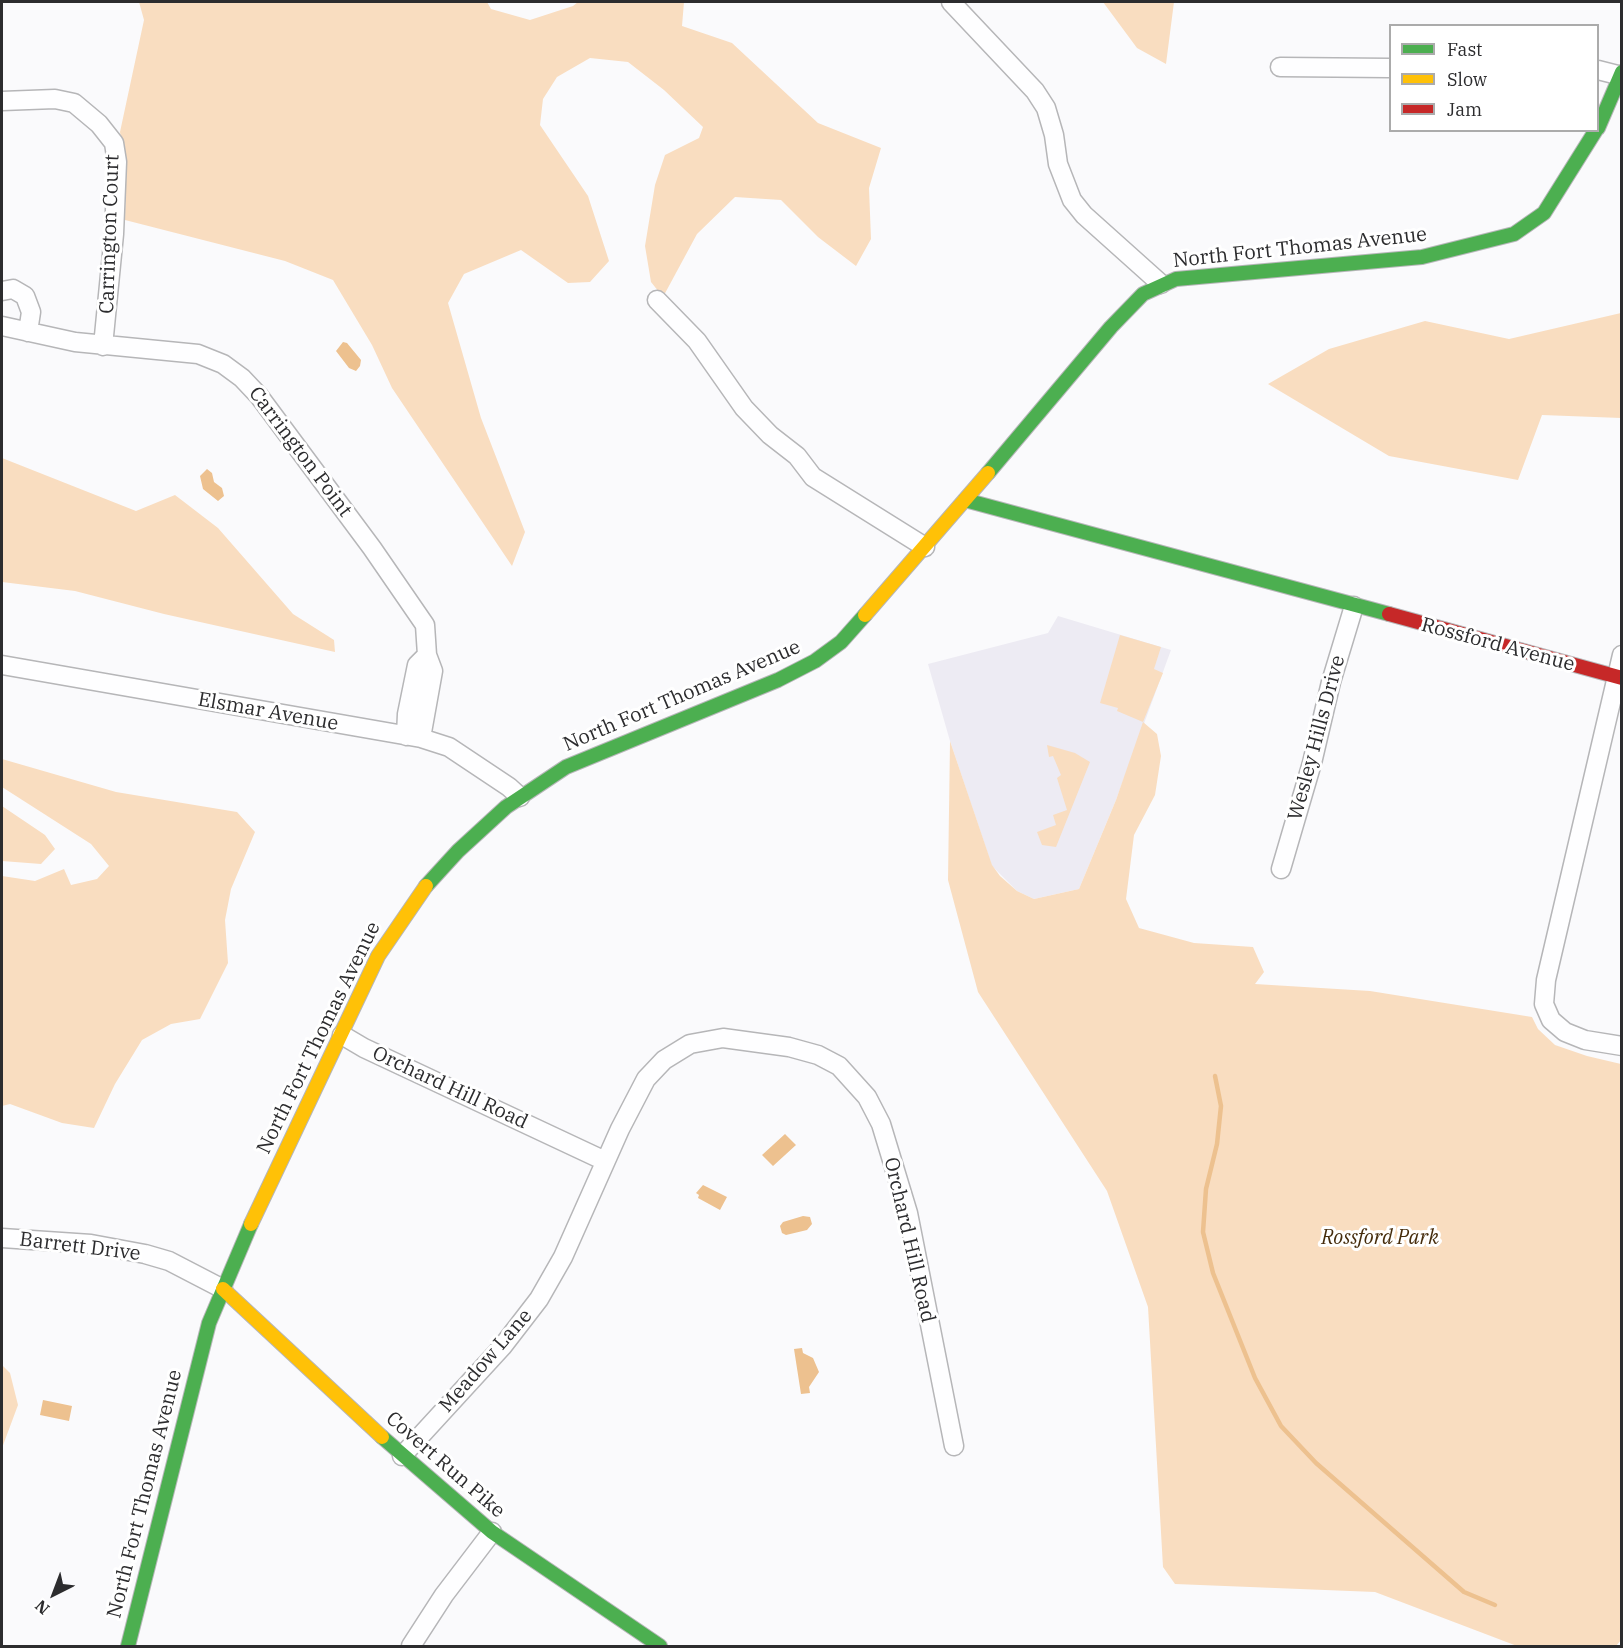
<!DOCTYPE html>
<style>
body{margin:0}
#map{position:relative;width:1623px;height:1648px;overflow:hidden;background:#fafafc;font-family:"IBM Plex Serif",serif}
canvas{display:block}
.frame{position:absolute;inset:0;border:3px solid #2c2c2e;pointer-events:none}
.legend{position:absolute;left:1389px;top:24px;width:210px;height:108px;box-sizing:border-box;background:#fff;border:2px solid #ababab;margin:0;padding:8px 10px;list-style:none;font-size:18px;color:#2c2c2e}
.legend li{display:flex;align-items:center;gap:12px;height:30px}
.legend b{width:30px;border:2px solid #ababab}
.north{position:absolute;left:24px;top:1564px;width:60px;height:60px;-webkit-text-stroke:4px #fff;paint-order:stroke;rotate:222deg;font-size:16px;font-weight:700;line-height:24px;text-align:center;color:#2c2c2e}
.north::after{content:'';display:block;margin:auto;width:21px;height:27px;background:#2c2c2e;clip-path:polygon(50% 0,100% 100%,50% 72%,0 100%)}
</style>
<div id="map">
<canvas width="1623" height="1648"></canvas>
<div class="frame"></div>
<ul class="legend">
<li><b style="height:8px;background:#4caf50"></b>Fast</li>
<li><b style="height:8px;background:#ffc107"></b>Slow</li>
<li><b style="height:8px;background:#c62828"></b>Jam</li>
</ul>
<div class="north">N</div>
</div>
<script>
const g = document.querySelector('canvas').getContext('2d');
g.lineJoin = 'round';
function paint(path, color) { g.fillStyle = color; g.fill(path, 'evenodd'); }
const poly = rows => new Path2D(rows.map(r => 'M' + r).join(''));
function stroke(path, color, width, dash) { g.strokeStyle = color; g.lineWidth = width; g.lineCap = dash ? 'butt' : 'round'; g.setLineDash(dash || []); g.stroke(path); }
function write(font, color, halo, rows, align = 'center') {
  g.font = font + ' "IBM Plex Serif",serif'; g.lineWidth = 6; g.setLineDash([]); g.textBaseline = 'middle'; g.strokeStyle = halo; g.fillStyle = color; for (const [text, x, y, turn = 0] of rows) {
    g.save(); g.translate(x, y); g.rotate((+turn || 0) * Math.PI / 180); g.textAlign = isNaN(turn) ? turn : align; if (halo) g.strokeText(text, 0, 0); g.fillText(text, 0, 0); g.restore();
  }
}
paint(poly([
 [1058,616,1171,650,1116,800,1079,889,1034,899,1017,891,992,866,950,741,928,664,1048,633]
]), '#edebf3');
paint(poly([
 [139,2,487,2,491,9,530,20,573,6,578,2,684,2,682,26,732,43,818,123,881,148,869,188,871,239,856,266,818,237,781,200,735,197,697,234,663,297,651,282,645,246,655,185,665,155,699,138,703,127,664,90,628,62,590,58,557,77,543,99,540,125,588,196,609,261,590,282,568,283,521,250,464,274,448,303,481,418,525,532,512,566,392,388,372,345,333,280,285,261,125,220,126,165,120,132,144,20],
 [1103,2,1174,2,1166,64,1137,48],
 [1621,313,1621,418,1542,415,1518,480,1389,456,1268,384,1329,349,1425,321,1509,339],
 [2,458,136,511,175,495,218,528,293,614,334,640,335,652,164,614,75,591,2,582],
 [1120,635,1161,647,1154,669,1163,673,1143,722,1157,734,1161,756,1155,795,1134,835,1126,899,1139,928,1194,943,1253,947,1264,972,1255,984,1370,991,1532,1017,1538,1029,1555,1045,1587,1056,1621,1064,1622,1639,1616,1646,1517,1646,1375,1592,1175,1584,1163,1567,1148,1307,1107,1191,978,992,948,880,950,741,992,865,1000,876,1017,891,1034,899,1079,889,1116,800,1143,722,1117,711,1118,708,1100,703],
 [1047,745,1075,753,1090,762,1056,847,1042,845,1037,832,1056,825,1053,815,1067,810,1057,778,1061,775,1053,756,1049,757],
 [2,759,116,792,237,812,255,832,231,889,225,920,228,963,200,1019,171,1024,142,1040,115,1084,94,1128,62,1123,10,1104,2,1106,2,876,35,881,64,869,71,885,97,879,109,866,91,844,2,787],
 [2,806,45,835,55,849,41,864,2,861],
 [2,1365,10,1373,18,1405,2,1448]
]), '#f9ddc0');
paint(poly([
 [343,342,347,343,361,360,360,366,356,371,349,368,336,351],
 [207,469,212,473,214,482,222,488,224,496,218,501,203,489,200,476],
 [785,1134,796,1145,773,1166,762,1155],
 [703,1185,727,1197,720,1210,698,1198,699,1195,696,1193],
 [803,1216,810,1217,812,1224,807,1230,786,1235,782,1233,780,1226,783,1222],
 [802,1348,803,1353,813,1358,819,1372,809,1387,810,1393,801,1394,794,1349],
 [43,1400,72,1406,69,1421,40,1415]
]), '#edc18f');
stroke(poly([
 [1215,1076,1221,1106,1217,1144,1206,1189,1203,1232,1213,1273,1255,1378,1281,1426,1316,1463,1464,1592,1495,1605]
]), '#edc18f', 4.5);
const street = poly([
 [951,2,1035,91,1046,108,1054,135,1058,164,1072,200,1084,215,1161,284],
 [1280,67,1390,68],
 [1598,70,1622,76],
 [2,101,55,99,74,103,99,124,114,143,117,162,114,234,103,346],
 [2,291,13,289,25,296,31,312,28,332],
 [657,300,697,341,744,408,770,435,797,456,813,477,925,547],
 [2,326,75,342,198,354,223,364,242,378,259,396,372,548,425,625,427,655,433,671,421,738],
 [1622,655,1546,980,1544,1004,1551,1020,1565,1032,1585,1040,1622,1046],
 [2,665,421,738,449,747,509,787,520,797],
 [406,736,407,714,417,665,427,655],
 [1281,869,1312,763,1331,682,1354,606],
 [342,1035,364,1048,605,1161],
 [2,1238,91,1244,145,1254,169,1261,223,1289],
 [402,1456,502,1347,539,1299,563,1257,620,1129,646,1079,664,1060,690,1044,723,1038,789,1047,818,1055,839,1066,867,1097,881,1124,908,1213,954,1446],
 [411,1646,444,1595,492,1532]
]);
const fast = poly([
 [1598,128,1622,72],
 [988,473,1111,327,1143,294,1176,279,1422,257,1514,234,1544,213,1596,130],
 [965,500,1389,614],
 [426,886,458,851,506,807,566,767,778,680,815,661,841,642,865,615],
 [382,1437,492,1532,660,1646],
 [128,1646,209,1323,251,1224]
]);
const slow = poly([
 [865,615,988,473],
 [251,1224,378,956,426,886],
 [223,1289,382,1437]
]);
const jam = poly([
 [1389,614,1622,678]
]);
stroke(street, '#b6b6b8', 21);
stroke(fast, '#b6b6b8', 16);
stroke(slow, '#b6b6b8', 16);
stroke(jam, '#b6b6b8', 16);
stroke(street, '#fefeff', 18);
stroke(fast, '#4caf50', 14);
stroke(slow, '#ffc107', 14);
stroke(jam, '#c62828', 14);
write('20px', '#2c2c2e', '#fff', [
 ["Carrington Court",110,234,-88],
 ["North Fort Thomas Avenue",1300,248,-6],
 ["Carrington Point",300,452,53],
 ["Rossford Avenue",1498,645,15],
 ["North Fort Thomas Avenue",682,696,-23],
 ["Elsmar Avenue",268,712,10],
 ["Wesley Hills Drive",1317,738,-75],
 ["North Fort Thomas Avenue",319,1038,-64],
 ["Orchard Hill Road",450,1088,25],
 ["Orchard Hill Road",909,1240,77],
 ["Barrett Drive",80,1247,7],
 ["Meadow Lane",486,1361,-49],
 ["Covert Run Pike",445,1465,41],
 ["North Fort Thomas Avenue",145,1494,-76]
]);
write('italic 20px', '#452c0c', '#fff', [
 ["Rossford Park",1380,1238]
]);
</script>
